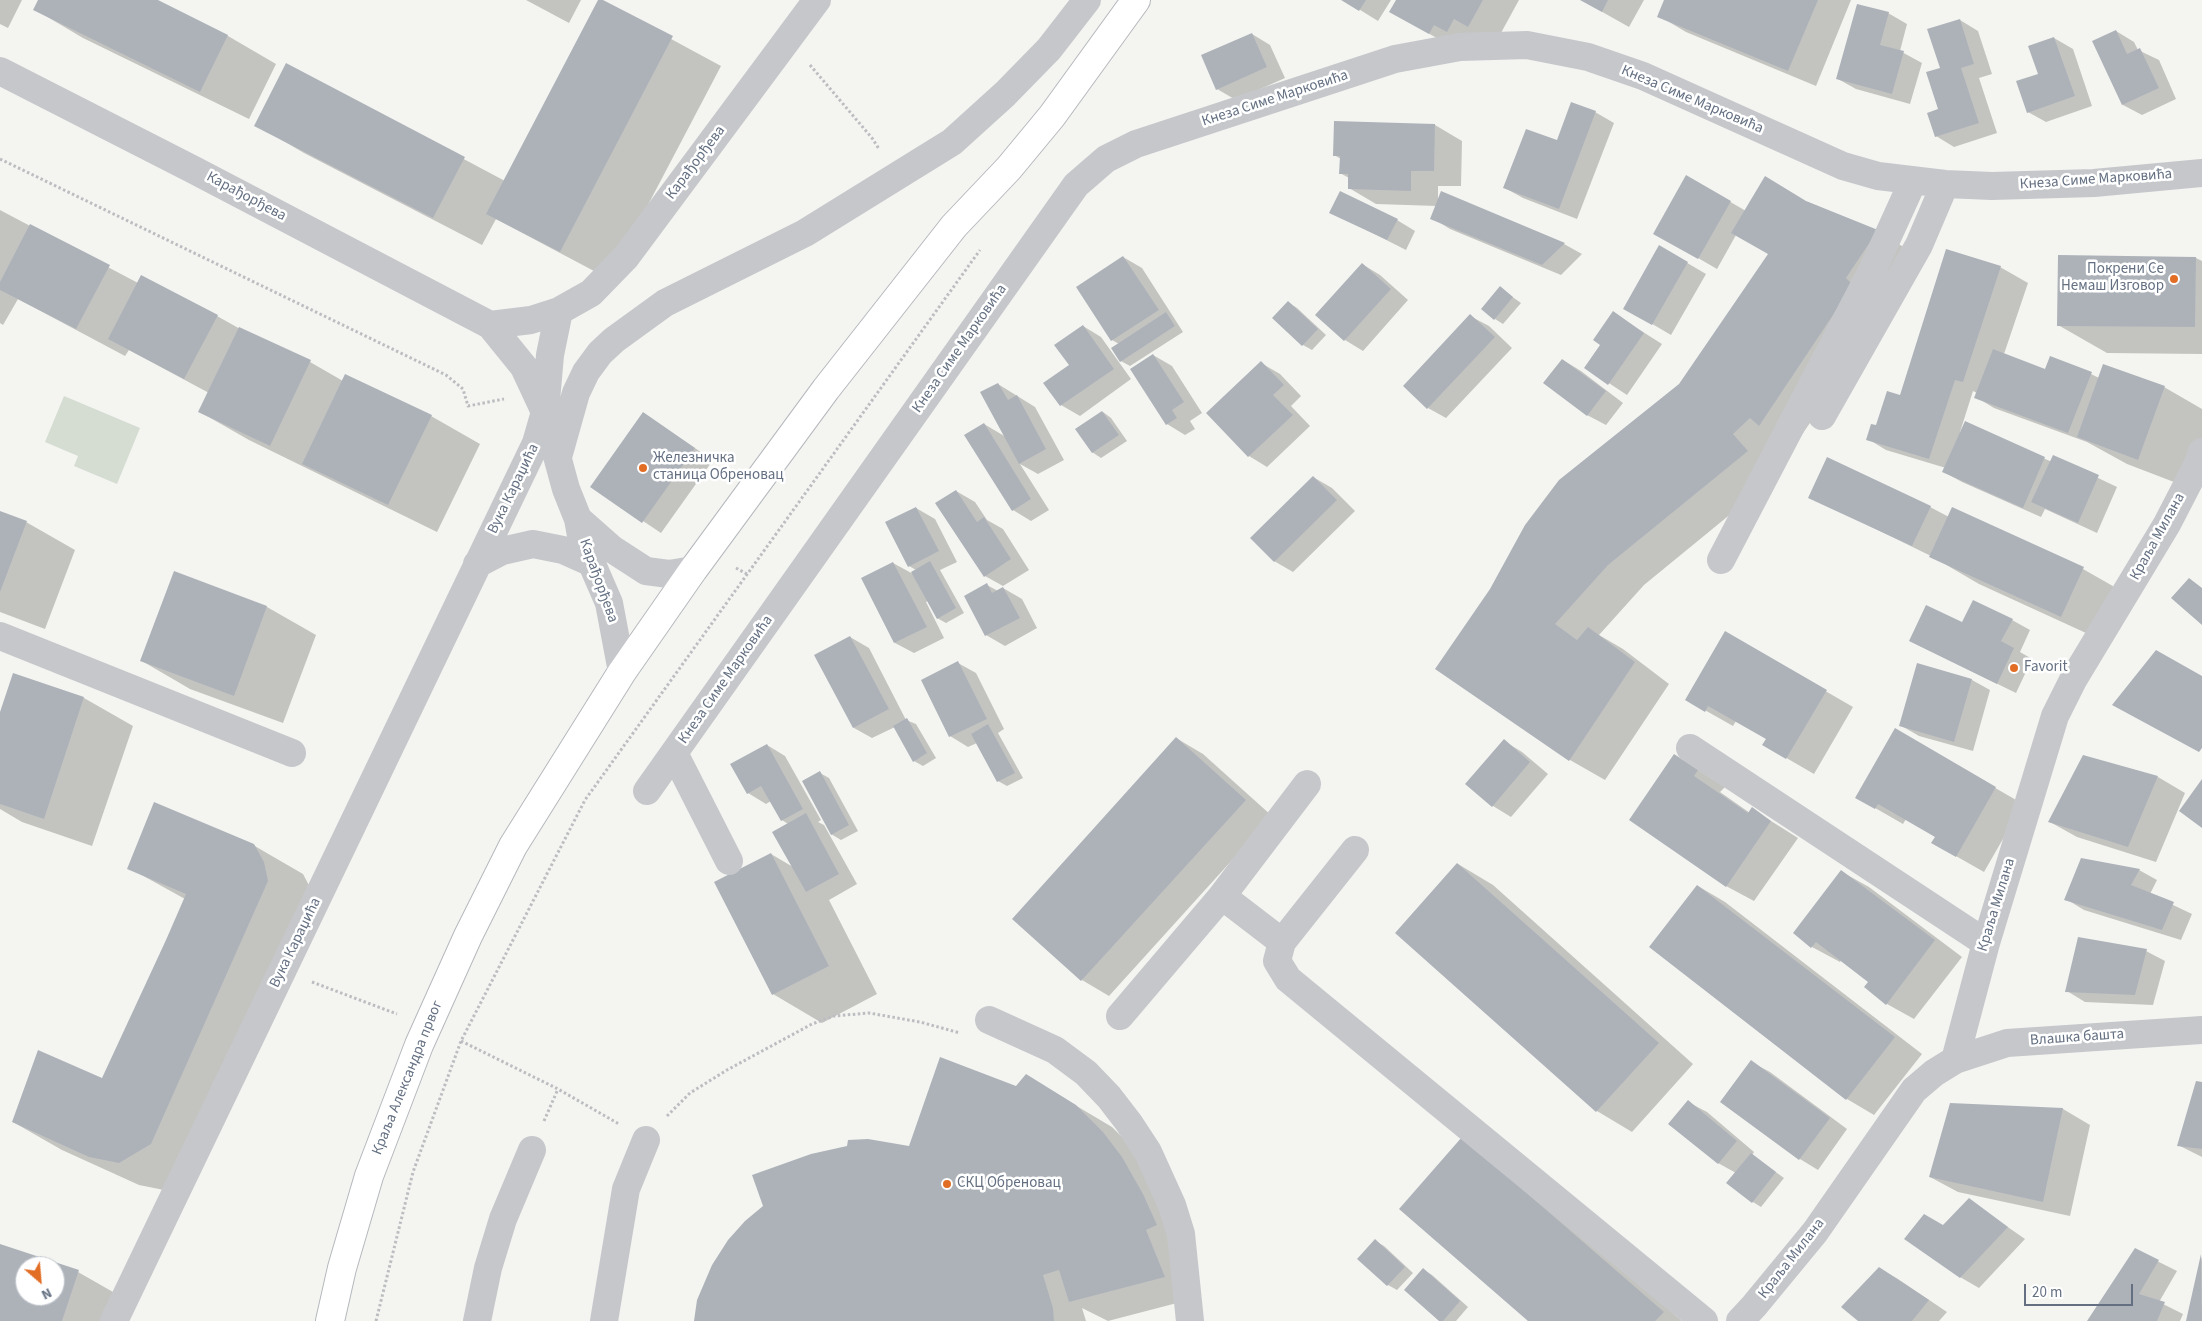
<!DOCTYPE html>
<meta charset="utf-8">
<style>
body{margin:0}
#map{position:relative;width:2202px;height:1321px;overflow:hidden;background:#f4f5f1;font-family:"Source Sans 3",sans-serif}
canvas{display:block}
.north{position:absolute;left:15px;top:1256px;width:50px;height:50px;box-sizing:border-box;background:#fff;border:1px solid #c1c6cd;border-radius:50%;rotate:153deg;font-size:14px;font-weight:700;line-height:20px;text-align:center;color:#647082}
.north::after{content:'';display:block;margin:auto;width:18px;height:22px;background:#e26d24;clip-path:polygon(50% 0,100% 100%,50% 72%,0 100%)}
.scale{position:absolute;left:2024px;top:1284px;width:109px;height:22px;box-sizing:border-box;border:2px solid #647082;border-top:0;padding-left:6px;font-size:15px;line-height:18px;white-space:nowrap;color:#647082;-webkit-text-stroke:4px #fff;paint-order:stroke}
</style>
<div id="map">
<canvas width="2202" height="1321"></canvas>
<div class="north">N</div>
<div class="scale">20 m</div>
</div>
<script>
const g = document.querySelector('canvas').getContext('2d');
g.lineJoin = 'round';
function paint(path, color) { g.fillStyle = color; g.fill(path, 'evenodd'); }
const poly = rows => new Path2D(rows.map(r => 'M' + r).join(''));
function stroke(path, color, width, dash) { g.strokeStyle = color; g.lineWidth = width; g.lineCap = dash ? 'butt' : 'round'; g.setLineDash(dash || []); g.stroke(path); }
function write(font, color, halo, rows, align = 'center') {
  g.font = font + ' "Source Sans 3",sans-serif'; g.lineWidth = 5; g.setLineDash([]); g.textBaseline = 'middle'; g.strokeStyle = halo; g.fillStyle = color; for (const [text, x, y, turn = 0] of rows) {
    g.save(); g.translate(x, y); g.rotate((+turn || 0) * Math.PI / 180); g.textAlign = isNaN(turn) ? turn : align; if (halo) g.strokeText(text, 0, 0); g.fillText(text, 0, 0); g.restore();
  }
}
paint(poly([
 [64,396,140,428,117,484,74,466,78,456,45,442]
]), '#d5dcd2');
paint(poly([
 [0,0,22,0,8,28,0,24],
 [39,0,155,0,228,36,276,64,249,119,83,38,34,9],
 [526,0,581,0,569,23],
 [599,0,721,66,609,279,496,219,482,245,304,153,256,125,287,65,505,181],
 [1344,0,1391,0,1378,21],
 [1397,0,1519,0,1496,42,1456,49,1391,12],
 [1581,0,1644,0,1629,27],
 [1665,0,1851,0,1816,86,1686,32,1659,16],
 [1888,13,1907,24,1900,51,1922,63,1910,104,1856,89,1838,79],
 [1960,20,1978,31,1992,74,1979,78,1997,133,1954,147,1936,136,1941,69],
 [2116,31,2134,42,2138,50,2159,60,2176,99,2142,115,2123,105,2094,41],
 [1252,34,1270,45,1285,78,1236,100,1217,89],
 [2054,38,2073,49,2092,106,2046,122,2028,112],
 [1595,112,1614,123,1577,219,1523,198,1505,188],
 [1435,125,1462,141,1461,186,1438,186,1438,202,1442,193,1564,244,1582,254,1561,275,1450,229,1432,218,1437,206,1376,204,1349,188,1349,178,1340,173,1341,159,1334,155],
 [1687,177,1746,211,1808,202,1877,231,1912,252,1888,307,1795,445,1782,472,1644,585,1599,635,1623,649,1669,684,1605,780,1570,760,1436,668,1680,385,1769,254,1736,235,1717,269,1655,233],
 [0,210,138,283,217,316,242,330,310,362,343,381,431,416,480,444,437,532,249,440,200,412,209,393,129,350,125,356,18,299,3,325,0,323],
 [1331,212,1397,220,1415,231,1406,250],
 [1660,247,1706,274,1671,335,1625,308],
 [2059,256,2196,258,2202,261,2202,354,2107,353,2058,325],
 [1123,257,1142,268,1183,332,1130,366,1119,360,1119,344,1112,340],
 [1362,264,1380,275,1408,300,1363,351,1345,340],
 [2000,267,2028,283,2004,354,2046,371,2091,374,2099,378,2164,387,2202,409,2202,446,2187,487,2127,464,2087,442,1994,408,1976,397,1977,393,1973,391,1960,432,1962,432,1966,423,2052,462,2054,457,2117,487,2097,533,2045,509,2041,517,1962,482,1944,472,1946,468,1886,450,1868,439],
 [1500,288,1521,303,1503,324,1495,319],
 [1288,302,1297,308,1326,335,1312,350,1303,345],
 [1613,313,1662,344,1627,395,1586,368,1602,345],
 [1470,316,1489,326,1512,348,1446,418,1428,408],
 [1083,326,1101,337,1131,379,1080,416,1061,405],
 [1153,355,1172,366,1202,413,1190,421,1195,429,1185,435,1167,424],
 [1563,360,1581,371,1623,403,1606,425,1587,415],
 [1261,363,1280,374,1301,396,1291,406,1310,426,1267,467,1249,456],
 [998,384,1035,407,1064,460,1038,474,1020,464,1049,510,1031,521,1013,510,984,424,1006,437],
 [1103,412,1111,418,1127,441,1101,458,1092,452],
 [643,414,713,460,661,533,592,487],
 [1313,477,1332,488,1355,511,1293,572,1274,561],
 [956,491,975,502,987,520,1003,529,1029,570,1003,586,985,576],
 [1810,497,1930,507,1949,517,1953,508,2083,569,2132,597,2110,644,1979,584,1931,556],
 [916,508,935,519,957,562,940,570,964,613,946,623,937,618,928,601,926,602,944,638,914,653,895,643,863,579,893,563,915,575,916,570,909,566],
 [0,512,26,522,75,550,45,629,0,612],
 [175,573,267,607,316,635,283,723,190,689,142,661],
 [987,585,998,591,1003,588,1022,599,1037,628,1005,646,986,635],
 [2012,620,2030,630,2020,652,2032,659,2016,693,1910,641,1962,624],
 [1725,633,1853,707,1814,774,1764,745,1767,739,1736,721,1733,726,1687,700],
 [850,637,869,648,906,720,916,724,936,758,923,766,914,761,895,727,872,738,854,728],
 [958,663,976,673,1004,729,998,733,1023,778,1007,786,998,781,977,743,968,747,950,736],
 [1918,664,1972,680,1990,690,1973,751,1919,736,1900,725],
 [14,675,84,698,133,726,92,846,22,822,0,809,0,716],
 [1895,730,2023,804,1984,872,1933,843,1937,837,1906,819,1903,824,1856,797],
 [1176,738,1203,754,1272,816,1109,996,1082,980],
 [1504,741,1522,752,1548,774,1511,817,1493,806,1467,784],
 [767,745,785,756,821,820,818,822,824,825,857,884,829,900,877,994,822,1023,773,994,771,854,793,867,788,824,782,820,771,801,766,804,748,793],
 [1675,755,1725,787,1720,792,1750,813,1752,809,1798,838,1754,901,1726,886],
 [820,773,829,778,858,831,841,840,831,834],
 [2158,777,2185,793,2156,862,2077,837,2050,822],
 [253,845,303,874,312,891,169,1191,139,1185,62,1150,13,1122,103,1080,185,899,129,868],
 [1458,864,1493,885,1693,1064,1632,1132,1597,1111,1397,933],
 [2139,870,2157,880,2150,894,2192,914,2181,940,2084,910,2066,899],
 [1842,872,1869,887,1962,957,1914,1019,1887,1004,1870,982,1841,960,1840,962,1812,947],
 [1698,886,1725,902,1922,1054,1874,1115,1847,1099,1651,947],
 [2146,951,2165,961,2153,1005,2085,1002,2067,991],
 [1751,1062,1770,1072,1847,1129,1818,1170,1800,1159],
 [1026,1076,1112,1127,1139,1154,1200,1297,1108,1321,1082,1308,1086,1321,695,1321,910,1148,1016,1087],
 [2202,1083,2202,1157,2178,1145],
 [1688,1102,1707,1112,1754,1152,1752,1155,1784,1178,1761,1207,1753,1202,1736,1173,1718,1163],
 [1951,1104,2063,1109,2090,1125,2070,1216,1958,1192,1930,1177],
 [1489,1155,1682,1321,1529,1321],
 [1969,1200,2025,1239,1979,1288,1960,1277,1943,1227],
 [1375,1241,1384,1246,1413,1273,1397,1290,1388,1285,1359,1258],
 [0,1246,78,1272,127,1300,120,1321,0,1321],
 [25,1266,55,1266,55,1296,25,1296],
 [2135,1250,2177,1271,2159,1302,2183,1314,2180,1321,2088,1321],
 [2202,1256,2202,1321,2188,1321],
 [1879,1268,1898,1279,1947,1312,1939,1321,1860,1321],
 [1424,1270,1432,1275,1468,1307,1456,1321,1441,1321]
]), '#0003');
paint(poly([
 [38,0,158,0,228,35,200,92,33,10],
 [598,0,603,0,673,36,560,252,486,214],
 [1341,0,1366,0,1359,11],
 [1396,0,1483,0,1468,27,1454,19,1447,32,1434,25,1429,34,1389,12],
 [1580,0,1608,0,1602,12],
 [1664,0,1818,0,1788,71,1657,17],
 [1857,4,1889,12,1880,45,1904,51,1892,94,1836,79],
 [1960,19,1974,64,1961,68,1979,123,1935,137,1927,113,1938,109,1926,72,1940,68,1927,29],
 [2116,30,2127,54,2140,48,2159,88,2122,105,2092,41],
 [1252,33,1267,67,1216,90,1201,55],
 [2054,37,2075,96,2027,113,2016,81,2038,74,2028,46],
 [286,63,465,157,433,218,254,126],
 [1571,102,1596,111,1559,209,1503,188,1526,129,1557,140],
 [1334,121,1435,124,1434,171,1411,171,1411,191,1348,189,1348,174,1339,174,1340,156,1333,156],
 [1686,175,1731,201,1698,259,1653,234],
 [1765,176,1806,201,1878,230,1846,278,1853,285,1759,426,1750,418,1733,434,1748,451,1608,565,1555,624,1577,640,1588,627,1635,662,1569,761,1435,669,1490,589,1525,525,1559,480,1679,384,1768,254,1731,233],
 [1340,191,1398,219,1387,240,1329,213],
 [1441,191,1565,243,1542,265,1430,219],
 [30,224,110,265,76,329,0,290,0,282],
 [1659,245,1688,262,1652,325,1623,309],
 [1946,249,2001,266,1963,382,1955,380,1929,459,1866,440,1871,424,1876,425,1887,391,1900,395],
 [2058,255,2196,257,2195,327,2057,326],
 [1123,256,1159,310,1111,341,1076,287],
 [1362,263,1391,289,1344,341,1315,315],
 [141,275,218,315,184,379,108,339],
 [1500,286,1513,297,1494,320,1481,309],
 [1288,301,1318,329,1302,346,1272,318],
 [1613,311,1644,333,1608,385,1584,368,1600,345,1593,340],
 [1166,312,1175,326,1120,362,1111,348],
 [1470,314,1495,337,1427,409,1403,386],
 [1083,325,1114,369,1060,406,1043,383,1069,365,1054,345],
 [239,327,311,360,270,446,198,412],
 [1993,349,2045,369,2050,356,2092,372,2068,433,1974,398],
 [1153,354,1184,402,1172,410,1177,418,1166,425,1130,369],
 [1562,359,1606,391,1587,416,1543,383],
 [1261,361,1284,385,1273,395,1293,415,1248,457,1206,413],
 [2103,364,2165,386,2138,460,2077,437],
 [345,374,432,415,388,505,302,464],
 [998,383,1008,400,1017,395,1046,449,1019,464,980,392],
 [1102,411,1119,435,1092,453,1075,429],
 [643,412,695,448,642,523,590,487],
 [1965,421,2045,457,2023,508,1942,472],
 [984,423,1031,499,1012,511,964,435],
 [2053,455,2099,475,2078,523,2031,502],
 [1827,457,1931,506,1912,546,1808,498],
 [1313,476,1337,500,1274,562,1250,538],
 [956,490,977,522,984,517,1011,559,984,577,935,503],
 [916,507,939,551,908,567,885,522],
 [1952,507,2084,567,2061,617,1929,557],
 [0,511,27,521,0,592],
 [930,561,956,608,937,619,911,572],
 [893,562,927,627,894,643,861,578],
 [174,571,267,606,234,696,140,661],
 [2189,578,2202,588,2202,625,2171,598],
 [987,583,992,593,1003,587,1020,618,985,636,964,596],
 [1973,600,2013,619,2001,641,2014,648,1997,684,1909,641,1926,605,1962,622],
 [1725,631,1827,690,1786,759,1762,745,1766,739,1708,706,1705,712,1685,700],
 [850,636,889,709,853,728,814,655],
 [2156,650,2202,676,2202,748,2199,752,2112,705],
 [958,661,987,719,949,737,921,680],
 [1917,663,1972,679,1954,742,1899,726],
 [13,673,84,697,44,819,0,804,0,712],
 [907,718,927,753,913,762,893,726],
 [988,724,1015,773,997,782,971,734],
 [1895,728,1996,787,1956,857,1931,843,1935,837,1878,804,1875,809,1855,798],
 [1176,737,1246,800,1081,981,1012,919],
 [1504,739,1530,762,1492,807,1465,784],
 [767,744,803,809,781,821,761,786,747,794,730,764],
 [1674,754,1698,770,1694,776,1748,813,1752,807,1771,821,1726,887,1629,820],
 [2083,755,2158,776,2128,847,2048,822],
 [820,771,849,825,831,835,802,781],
 [2202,779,2202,828,2179,811],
 [154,802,254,844,264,862,268,881,151,1144,119,1163,89,1157,12,1122,38,1050,102,1078,166,940,186,894,127,869],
 [806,813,839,874,806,892,772,832],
 [771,853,829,966,772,995,714,882],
 [2081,858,2140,869,2131,885,2174,902,2162,930,2064,900],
 [1457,863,1659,1043,1596,1112,1395,933],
 [1841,870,1935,940,1886,1005,1864,987,1868,982,1816,942,1811,948,1793,933],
 [1697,885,1895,1037,1846,1100,1649,947],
 [2078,937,2147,949,2135,995,2065,992],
 [940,1057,1016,1086,1026,1074,1076,1105,1103,1132,1122,1157,1143,1194,1157,1225,1146,1230,1165,1277,1069,1302,1059,1270,1043,1275,1053,1308,1054,1321,694,1321,697,1300,712,1265,728,1240,745,1221,763,1206,752,1175,811,1154,847,1146,848,1140,868,1139,909,1146],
 [1751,1060,1830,1118,1799,1160,1720,1102],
 [2196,1081,2202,1082,2202,1149,2177,1146],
 [1688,1100,1737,1141,1718,1164,1668,1124],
 [1950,1103,2063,1108,2043,1202,1929,1177],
 [1462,1137,1664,1312,1655,1321,1528,1321,1399,1209],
 [1751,1153,1776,1172,1752,1203,1726,1183],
 [1969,1198,2008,1227,1960,1278,1904,1239,1924,1214,1943,1225],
 [1375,1239,1405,1267,1387,1286,1357,1259],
 [0,1244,79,1270,62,1321,0,1321],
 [25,1266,55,1266,55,1296,25,1296],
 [2135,1248,2159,1260,2139,1294,2165,1302,2157,1321,2087,1321],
 [2201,1254,2202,1321,2186,1321],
 [1879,1267,1929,1300,1912,1321,1858,1321,1841,1307],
 [1423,1268,1460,1301,1443,1321,1439,1321,1404,1290]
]), '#adb2b9');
const major = poly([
 [330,1321,342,1268,369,1176,419,1045,468,936,513,846,622,672,693,570,826,389,954,226,1009,168,1052,116,1136,0]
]);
stroke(major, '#b5b8bd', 30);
stroke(poly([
 [810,65,872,138,879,149],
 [0,159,446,375,463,389,468,406,504,399],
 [736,568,747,574],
 [312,982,397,1014],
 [461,1041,558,1089,619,1124],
 [667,1116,690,1093,727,1070,812,1024,834,1016,869,1013,920,1022,960,1033],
 [544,1121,558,1089],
 [376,1321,413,1172,461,1041,585,800,980,250]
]), '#bcbdc0', 3, [2.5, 2.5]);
stroke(poly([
 [0,71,192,169,490,325,531,320,559,311,591,293,626,257,817,0],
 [490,325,524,367,545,412,566,489,578,519,582,541,609,603,622,672],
 [1822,416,1919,245,1945,184],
 [558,457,576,393,586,372,600,353,614,340,665,303,805,233,952,142,1005,94,1049,49,1087,0],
 [578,519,612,549,646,571,669,574,693,570],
 [1721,560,1873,269,1913,181],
 [477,564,502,551,533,544,563,550,592,563],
 [0,636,292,753],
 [1690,748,1986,943],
 [674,753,729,861],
 [647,791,1076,185,1106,159,1136,144,1395,59,1460,47,1527,45,1588,57,1643,76,1843,166,1878,176,1945,184,1992,186,2094,183,2202,173],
 [1355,850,1282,942,1277,961,1288,979,1704,1321],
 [1282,942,1222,896,1307,784],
 [1120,1016,1222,896],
 [989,1020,1055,1050,1086,1073,1109,1097,1129,1123,1148,1152,1172,1205,1181,1234,1190,1321],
 [1955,1060,1986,943,2055,716,2073,680,2167,524,2198,464,2202,452],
 [114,1321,536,443,545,412,550,355,559,311],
 [477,1321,488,1268,503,1219,532,1150],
 [604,1321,626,1189,646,1140],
 [1740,1321,1754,1306,1815,1232,1914,1090,1934,1073,1955,1060,2007,1043,2202,1030]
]), '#c5c7cb', 28);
stroke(major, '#fff', 28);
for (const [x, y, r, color] of [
 [2174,279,5,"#e26d24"],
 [643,468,5,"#e26d24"],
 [2014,668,5,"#e26d24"],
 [947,1184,5,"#e26d24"]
]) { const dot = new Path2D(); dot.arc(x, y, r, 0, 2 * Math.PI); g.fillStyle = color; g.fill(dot); stroke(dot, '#fff', 2); }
write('15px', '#647082', '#fff', [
 ["Кнеза Симе Марковића",1275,99,-18],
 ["Кнеза Симе Марковића",1692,100,23],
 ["Карађорђева",696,163,-53],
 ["Кнеза Симе Марковића",2096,180,-4],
 ["Карађорђева",246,197,28],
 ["Кнеза Симе Марковића",960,349,-55],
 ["Вука Караџића",514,489,-64],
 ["Краља Милана",2158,537,-61],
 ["Карађорђева",598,581,70],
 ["Кнеза Симе Марковића",726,680,-55],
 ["Краља Милана",1997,905,-73],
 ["Вука Караџића",296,943,-64],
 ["Влашка башта",2077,1038,-4],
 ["Краља Александра првог",408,1078,-68],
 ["Краља Милана",1792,1259,-52]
]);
write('15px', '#647082', '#fff', [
 ["Покрени Се",2164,270,"right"],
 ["Немаш Изговор",2164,287,"right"],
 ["Железничка",653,459],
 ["станица Обреновац",653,476],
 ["Favorit",2024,668],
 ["СКЦ Обреновац",957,1184]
], 'left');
</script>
